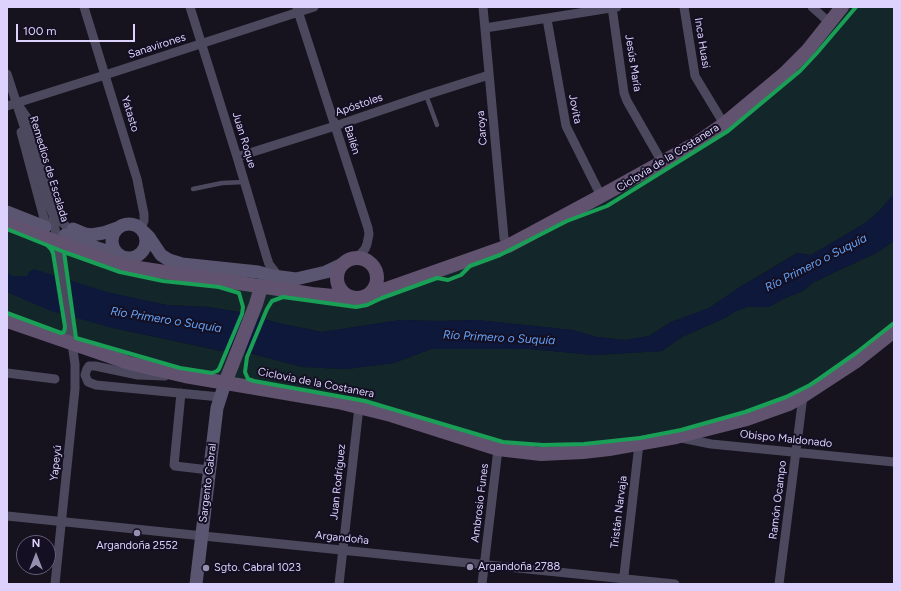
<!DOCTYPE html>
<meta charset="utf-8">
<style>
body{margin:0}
#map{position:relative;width:901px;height:591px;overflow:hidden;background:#16131e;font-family:Figtree,sans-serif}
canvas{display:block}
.frame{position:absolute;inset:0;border:8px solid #dcd2fd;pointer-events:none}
.north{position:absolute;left:16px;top:535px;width:40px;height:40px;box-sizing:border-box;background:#140f22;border:1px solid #645d7a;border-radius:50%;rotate:0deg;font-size:11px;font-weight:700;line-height:16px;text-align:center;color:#dcd2fd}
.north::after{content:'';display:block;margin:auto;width:14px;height:18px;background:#978faf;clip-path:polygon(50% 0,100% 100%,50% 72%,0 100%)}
.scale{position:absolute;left:16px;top:24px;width:119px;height:18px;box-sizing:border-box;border:2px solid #dcd2fd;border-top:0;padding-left:5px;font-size:12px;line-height:14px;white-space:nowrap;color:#dcd2fd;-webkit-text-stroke:3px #140f22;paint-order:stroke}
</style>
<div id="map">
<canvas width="901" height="591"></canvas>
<div class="frame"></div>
<div class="north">N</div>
<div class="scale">100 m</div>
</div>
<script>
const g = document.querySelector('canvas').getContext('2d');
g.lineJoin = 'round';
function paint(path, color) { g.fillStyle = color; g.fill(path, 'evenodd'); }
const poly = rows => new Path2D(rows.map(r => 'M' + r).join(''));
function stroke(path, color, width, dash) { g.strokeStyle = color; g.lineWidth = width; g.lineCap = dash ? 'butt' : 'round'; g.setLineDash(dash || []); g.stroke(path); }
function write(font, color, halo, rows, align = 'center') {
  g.font = font + ' Figtree,sans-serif'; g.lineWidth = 4; g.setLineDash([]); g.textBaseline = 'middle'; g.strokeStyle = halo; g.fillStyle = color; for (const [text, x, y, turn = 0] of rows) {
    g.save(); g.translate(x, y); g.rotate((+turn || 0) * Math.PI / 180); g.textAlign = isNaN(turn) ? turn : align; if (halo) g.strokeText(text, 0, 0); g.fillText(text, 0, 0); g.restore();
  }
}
paint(poly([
 [842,7,894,7,894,194,880,210,867,222,811,255,797,253,740,287,709,308,671,322,649,336,625,340,597,337,572,330,477,320,439,321,400,320,322,332,278,323,239,312,208,307,167,305,27,276,12,276,7,273,7,224,125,266,349,297,508,246,724,124],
 [894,241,894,331,855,362,747,419,541,454,391,415,185,376,7,321,7,292,83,319,113,328,221,351,241,351,303,367,322,368,347,369,394,363,431,349,530,349,594,355,662,351,682,337,727,317,734,312,747,307,769,307,783,299,803,291,814,282,831,274,876,253]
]), '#13272a');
paint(poly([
 [894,194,894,241,876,253,831,274,814,282,803,291,783,299,769,307,747,307,734,312,727,317,682,337,662,351,594,355,530,349,431,349,394,363,347,369,303,367,241,351,222,351,113,328,51,311,7,292,7,273,12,276,27,276,29,272,34,269,104,291,138,299,167,305,208,307,239,312,278,323,322,332,400,320,439,321,477,320,573,330,597,337,625,340,649,336,671,322,709,308,740,287,798,253,811,255,867,222,880,210]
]), '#0d183b');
stroke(poly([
 [426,95,437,125],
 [193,189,222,183,244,182]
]), '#4c495e', 4.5);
stroke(poly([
 [84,7,137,179,144,214,144,221,141,228],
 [190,7,237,157,267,258,269,264,279,277],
 [483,7,504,238,508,246],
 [612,7,624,93,627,101,662,162],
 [684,7,695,76,724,124],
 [812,7,830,23],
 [297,8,368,228,369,234,367,244,365,249,356,259],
 [547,19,566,126,601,196],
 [485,28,617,7],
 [7,74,53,215,75,364,75,389,55,584],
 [7,106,105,75,314,7],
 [21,109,32,125,62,222,66,226],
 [21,132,45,222,45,227],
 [237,157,335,126,426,95,489,75],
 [7,373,55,379],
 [165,376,138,375,95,366,89,366,87,369,85,375,88,382,96,385,220,397],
 [181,393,174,465,175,466,209,470],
 [681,438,711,444,894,462],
 [7,516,675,584],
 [339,584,359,407],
 [482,584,498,449],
 [623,584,639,444],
 [779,584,803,396]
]), '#4c495e', 9);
stroke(poly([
 [7,212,45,227],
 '112 241a17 17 0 1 1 34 0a17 17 0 1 1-34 0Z',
 [73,229,85,234,91,235,103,233,117,228],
 [144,232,149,237,161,255,169,260,182,264,258,272,273,276,296,279,326,272,343,264],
 [65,235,97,248,117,254],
 [196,584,217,408,225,383]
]), '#5a5570', 13);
stroke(poly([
 [7,224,125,266,312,294,355,298],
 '337 278a20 20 0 1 1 40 0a20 20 0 1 1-40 0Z',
 [366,296,508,246,601,196,695,144,724,124,784,74,807,51,842,7],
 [7,321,129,363,185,376,338,402,391,415,498,449,541,454,583,452,609,449,676,437,747,419,789,404,803,396,855,362,894,331],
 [225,383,256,304,261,287]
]), '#61536f', 14);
stroke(poly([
 [856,7,816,54,800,71,728,131,607,206,567,221,500,255,470,266,461,275,448,280,437,278,382,298,367,305,356,307,283,297,272,301,267,309,247,357,245,372,248,379,254,381,365,401,503,442,543,445,584,444,640,438,681,430,745,412,786,397,810,385,819,379,856,353,894,323],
 [7,229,64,252,120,272,163,281,219,287,239,293,243,307,242,314,219,369,217,371,212,373,180,368,76,338,64,252],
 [7,313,61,333,64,332,65,327,53,253,51,249,47,245]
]), '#1a9f57', 4);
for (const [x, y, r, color] of [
 [137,533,4,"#978faf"],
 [470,567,4,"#978faf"],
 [206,568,4,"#978faf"]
]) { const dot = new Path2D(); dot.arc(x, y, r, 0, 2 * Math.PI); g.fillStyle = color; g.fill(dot); stroke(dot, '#140f22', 1.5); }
write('11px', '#dcd2fd', '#140f22', [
 ["Inca Huasi",702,43,81],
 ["Sanavirones",157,46,-18],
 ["Jesús María",633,63,81],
 ["Apóstoles",359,105,-19],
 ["Jovita",575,109,79],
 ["Yatasto",130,114,73],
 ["Caroya",482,128,-95],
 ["Juan Roque",244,140,73],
 ["Bailén",352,140,72],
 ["Ciclovia de la Costanera",668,158,-32],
 ["Remedios de Escalada",49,169,73],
 ["Ciclovia de la Costanera",316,383,11],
 ["Obispo Maldonado",786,439,6],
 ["Yapeyú",56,463,-84],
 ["Juan Rodríguez",338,482,-84],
 ["Sargento Cabral",208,483,-83],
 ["Ramón Ocampo",778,500,-83],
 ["Ambrosio Funes",480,503,-83],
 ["Tristán Narvaja",619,512,-83],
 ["Argandoña",342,538,6]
]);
write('11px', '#dcd2fd', '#140f22', [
 ["Argandoña 2552",137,546,"center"],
 ["Argandoña 2788",478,567],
 ["Sgto. Cabral 1023",214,568]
], 'left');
write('italic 12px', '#66a3f8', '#140f22', [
 ["Río Primero o Suquía",816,263,-27],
 ["Río Primero o Suquía",166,320,9],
 ["Río Primero o Suquía",499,338,3]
]);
</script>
